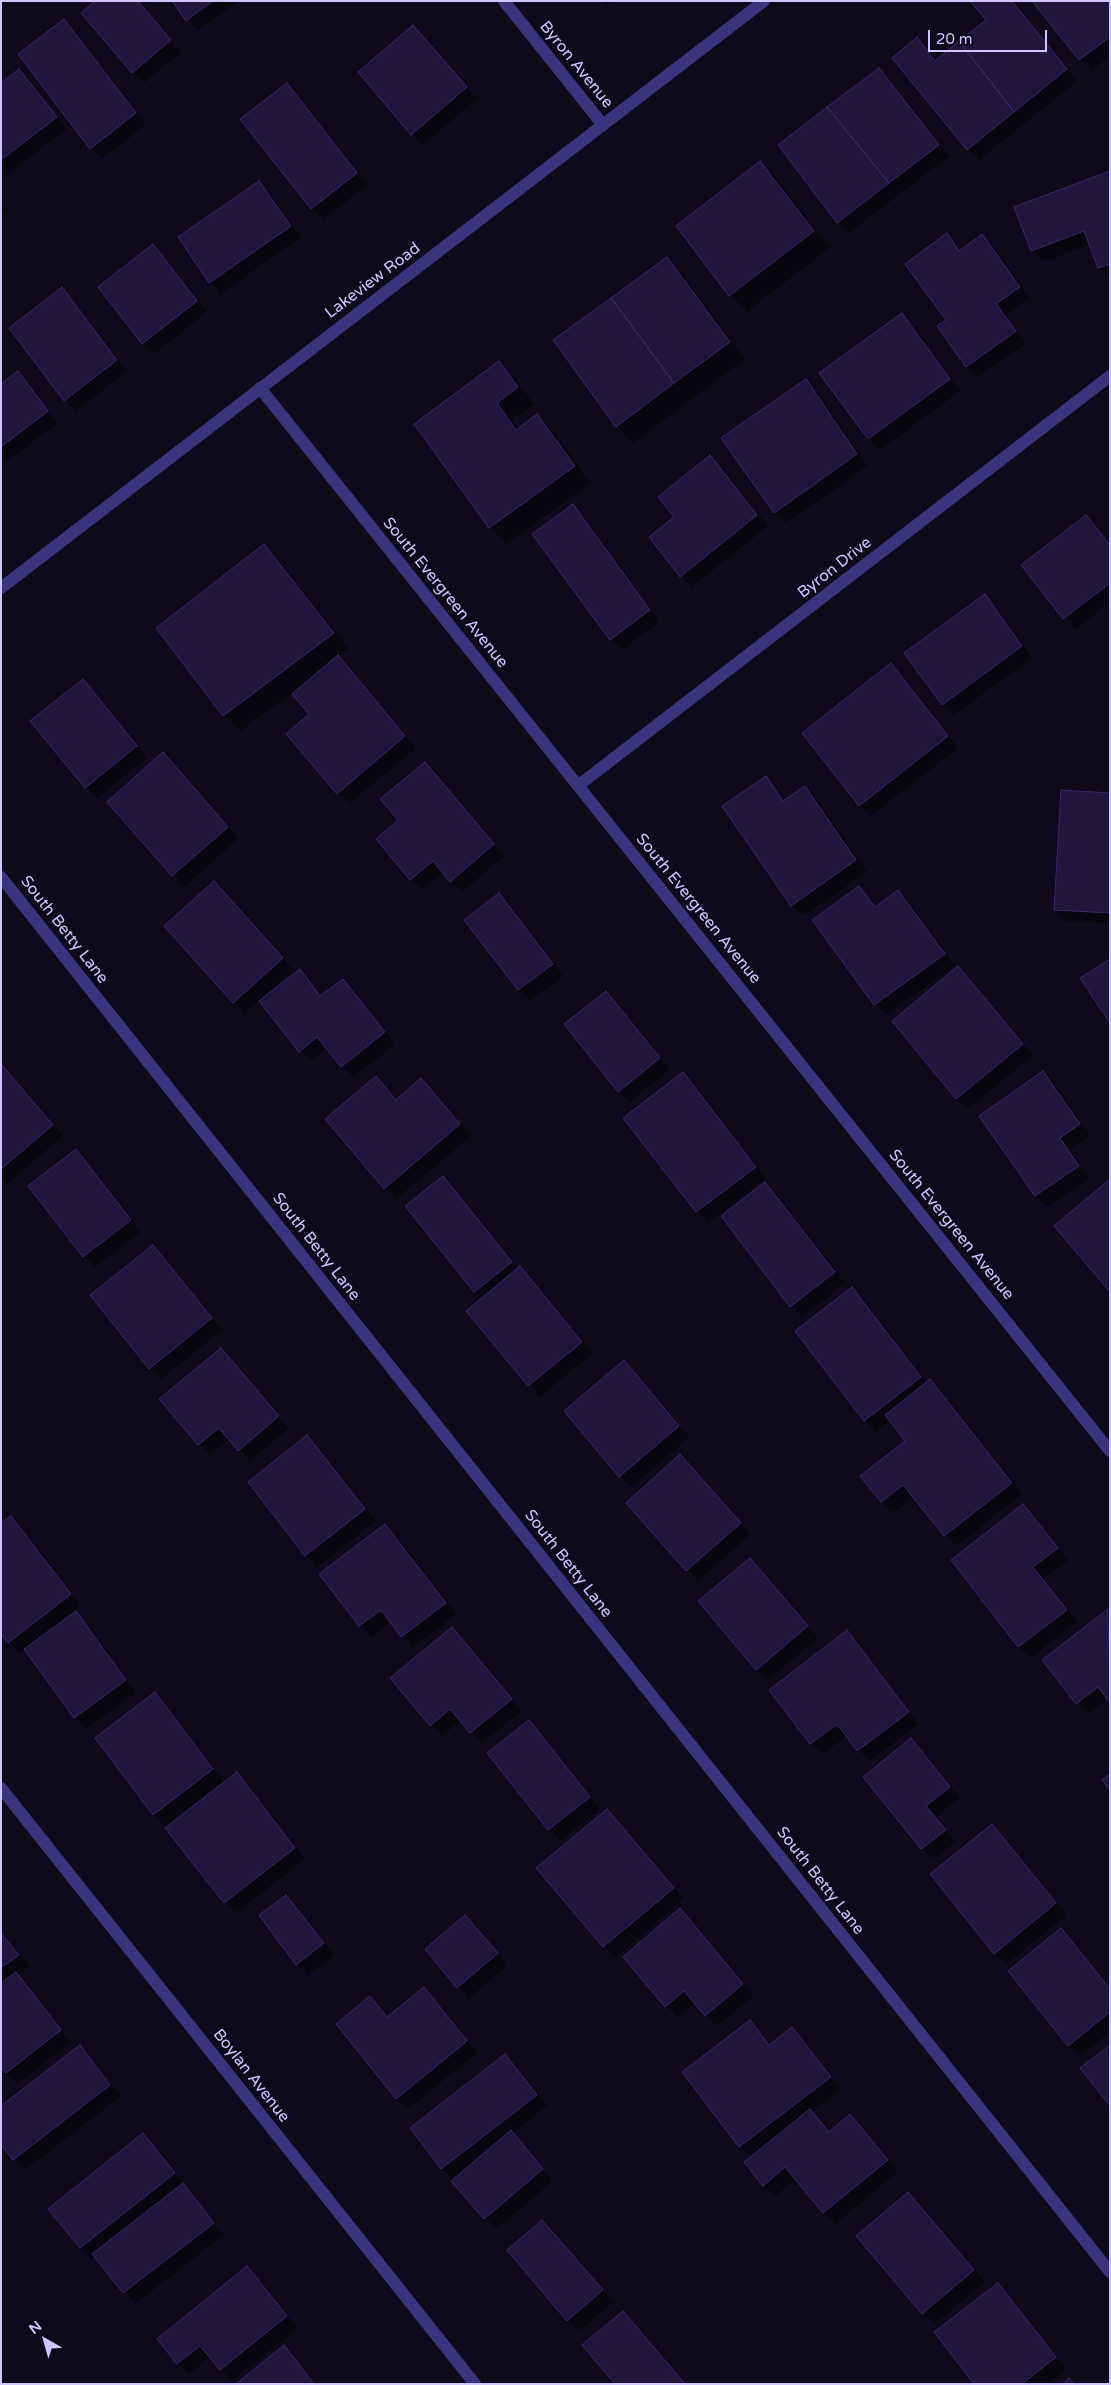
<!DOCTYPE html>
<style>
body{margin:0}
#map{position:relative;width:1111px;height:2385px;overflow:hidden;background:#0e0a1b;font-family:"Varela Round",sans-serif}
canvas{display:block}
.frame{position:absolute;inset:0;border:2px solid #cfc5ff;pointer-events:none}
.north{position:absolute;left:20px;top:2315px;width:50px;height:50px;-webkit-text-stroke:4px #0e0a1b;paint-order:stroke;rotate:322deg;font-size:14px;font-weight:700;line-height:20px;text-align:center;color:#cfc5ff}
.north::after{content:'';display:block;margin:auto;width:18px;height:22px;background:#cfc5ff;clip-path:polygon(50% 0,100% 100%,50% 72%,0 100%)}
.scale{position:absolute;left:928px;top:30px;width:119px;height:22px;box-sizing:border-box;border:2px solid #cfc5ff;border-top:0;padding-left:6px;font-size:15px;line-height:18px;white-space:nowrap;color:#cfc5ff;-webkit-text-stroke:4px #0e0a1b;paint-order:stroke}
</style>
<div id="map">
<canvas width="1111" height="2385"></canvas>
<div class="frame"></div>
<div class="north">N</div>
<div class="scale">20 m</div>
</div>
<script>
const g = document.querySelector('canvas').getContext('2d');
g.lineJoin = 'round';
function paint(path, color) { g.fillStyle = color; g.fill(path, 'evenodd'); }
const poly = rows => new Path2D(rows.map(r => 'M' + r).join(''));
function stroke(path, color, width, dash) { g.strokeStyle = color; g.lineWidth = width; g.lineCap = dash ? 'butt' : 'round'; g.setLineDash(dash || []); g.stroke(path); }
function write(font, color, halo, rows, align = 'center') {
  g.font = font + ' "Varela Round",sans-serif'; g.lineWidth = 4; g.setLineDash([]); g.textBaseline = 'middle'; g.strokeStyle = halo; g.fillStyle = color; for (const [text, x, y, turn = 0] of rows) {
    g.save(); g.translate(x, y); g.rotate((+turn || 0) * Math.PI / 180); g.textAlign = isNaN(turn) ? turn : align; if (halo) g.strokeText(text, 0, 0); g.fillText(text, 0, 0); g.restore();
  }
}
paint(poly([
 [97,1,139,1,181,52,144,83,133,72],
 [173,1,238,1,198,31],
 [603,1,612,1,607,5],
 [972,1,1013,1,1077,81,979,160,968,149,917,39,937,61,988,20],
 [1033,1,1110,1,1110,56,1091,71],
 [64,20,75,32,146,125,102,159,91,148],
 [413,26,477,99,423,145,412,134],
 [879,69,949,156,849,233,838,222],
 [19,70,67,129,4,177,1,174,1,84],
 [287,85,298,96,367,185,323,220,312,209,242,120],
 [760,163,777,179,830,248,747,311,730,295,678,226],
 [1110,173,1110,278,1099,268,1090,244,1044,262,1032,250],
 [259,182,270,194,301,238,221,293,210,282],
 [1,204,8,211,1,217],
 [947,235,961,251,982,235,993,246,1030,298,1006,316,1026,343,978,377,967,366,948,321],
 [153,246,207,312,154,354,143,343],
 [667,259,683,275,745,359,633,443,617,426,555,340],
 [62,289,73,300,127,371,76,411,65,400,10,328],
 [902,315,913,326,960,391,880,450,869,439],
 [499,363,515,379,534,404,512,420,518,429,537,415,553,431,591,483,506,544,490,527,415,424],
 [18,373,58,423,1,466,1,385],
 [805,381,816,392,868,466,786,523,775,512],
 [710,456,768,526,692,587,681,576,676,517],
 [573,506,584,517,660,622,622,650,611,639],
 [1086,516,1110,544,1110,603,1075,629,1023,565],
 [264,546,280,562,349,649,338,658,416,748,349,804,338,793,311,714,292,693,240,731,224,715],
 [985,596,996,607,1032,658,954,715,943,704],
 [891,665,902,676,958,748,871,816,859,805],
 [83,681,147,758,97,798,86,787],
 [425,764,504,856,462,892,444,872,422,890,411,879,400,820],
 [174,765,239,838,184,887,108,802],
 [765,778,785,801,805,787,816,798,867,872,803,916,792,905],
 [1110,794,1110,923,1066,921,1055,910],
 [859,888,876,908,898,891,909,902,955,966,886,1015,875,1004],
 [225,894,293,970,263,997,265,998,300,971,322,996,343,980,396,1044,353,1077,328,1048,311,1062,260,1000,245,1013,234,1002],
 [499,895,510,906,563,976,530,1001,519,989,466,920],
 [958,967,1033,1055,968,1109,957,1098],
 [606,992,670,1069,630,1102,619,1091],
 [1,1064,63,1136,7,1184,1,1179],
 [1043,1073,1054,1084,1090,1135,1070,1149,1089,1178,1047,1207,1036,1196,981,1116],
 [683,1074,694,1085,766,1178,708,1223,697,1211,625,1118],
 [421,1080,471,1136,396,1199,327,1119,387,1089,397,1100],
 [76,1151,87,1162,141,1232,95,1267,84,1256],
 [443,1178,519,1269,520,1268,531,1279,593,1353,540,1397,468,1311,483,1299,407,1206],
 [765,1183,776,1194,845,1283,802,1317,791,1306],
 [153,1247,222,1330,161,1379,92,1296],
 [852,1288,863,1299,927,1383,930,1380,941,1391,1022,1494,956,1546,914,1496,893,1513,881,1501,907,1441,890,1420,876,1432,865,1420,796,1332],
 [232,1361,289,1428,250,1461,230,1439,210,1455,199,1444],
 [635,1373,690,1437,631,1487,620,1476],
 [307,1437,376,1521,317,1567,306,1555,249,1482],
 [691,1467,751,1534,698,1581,628,1503],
 [1023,1506,1068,1560,1043,1579,1077,1622,1030,1658,1019,1647,953,1560],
 [11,1517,22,1528,81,1605,74,1611,87,1624,136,1692,86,1729,75,1718,25,1649,20,1653,9,1642],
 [385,1525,396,1536,456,1614,413,1647,391,1622,371,1637,321,1574],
 [750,1559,818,1638,768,1680,757,1669],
 [1108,1611,1110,1701,1108,1699,1088,1714,1044,1660],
 [452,1629,522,1711,482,1743,461,1720,442,1736,392,1679],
 [847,1632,858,1643,919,1724,869,1761,847,1736,822,1754,811,1743,771,1690],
 [155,1694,166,1705,223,1781,165,1826,154,1814,96,1738],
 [529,1722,600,1809,560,1841,489,1753],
 [911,1740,960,1798,936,1817,956,1842,933,1859,865,1777],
 [237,1774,248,1785,305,1859,236,1913,225,1902],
 [607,1811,684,1899,615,1958,538,1868],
 [992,1825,1067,1915,1006,1964,995,1953],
 [286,1896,334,1955,308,1975,297,1964],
 [680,1910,754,1996,717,2026,695,2002,677,2017,624,1957],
 [465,1917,508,1965,469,1998,426,1949],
 [1061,1930,1110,1988,1110,2032,1080,2056,1069,2045],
 [1,1932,29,1966,18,1975,71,2042,18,2084,1,2066],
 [423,1989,477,2053,408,2109,397,2098,370,1998,388,2018],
 [750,2021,771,2045,792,2029,803,2040,841,2089,811,2112,830,2132,850,2116,898,2172,835,2224,796,2179,775,2196,764,2185,751,2157,740,2146,683,2072],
 [80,2047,121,2096,25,2170,14,2159],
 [505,2056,547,2106,512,2134,553,2181,496,2229,442,2169,412,2128],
 [143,2135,194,2195,191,2195,217,2229,219,2227,224,2235,135,2304,96,2256,92,2259,81,2248,50,2209],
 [908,2193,985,2282,934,2324,858,2236],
 [542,2221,613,2302,579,2331,568,2320],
 [247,2267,298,2328,232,2381,211,2357,189,2374,178,2363],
 [998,2285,1066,2369,1047,2384,976,2384],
 [623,2312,634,2323,685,2384,617,2384],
 [284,2347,315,2384,238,2384]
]), '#0007');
const building = poly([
 [95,1,138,1,171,40,132,73,81,13,95,1],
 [172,1,212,1,186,21,172,1],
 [970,1,1012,1,1067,69,1014,112,959,41,986,20,970,1],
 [1032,1,1110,1,1110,37,1079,60,1032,1],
 [64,19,136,113,90,149,18,54,64,19],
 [413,25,467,87,411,135,358,72,413,25],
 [917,37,935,61,959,41,1014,112,967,150,892,58,917,37],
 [879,68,939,145,889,183,827,107,879,68],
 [19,69,57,117,1,160,1,83,19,69],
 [287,83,357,173,311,209,240,119,287,83],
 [827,107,889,183,837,223,778,145,827,107],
 [760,161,814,231,729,296,676,226,760,161],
 [1110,171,1110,264,1098,268,1084,231,1031,251,1014,207,1110,171],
 [259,181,291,226,209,283,178,237,259,181],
 [947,233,959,251,982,234,1020,287,996,304,1016,331,966,367,937,326,946,320,905,264,947,233],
 [153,244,197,301,142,344,98,287,153,244],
 [667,257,730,342,674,383,611,298,667,257],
 [62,287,117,360,64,401,9,328,62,287],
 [611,298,674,383,616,427,553,340,611,298],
 [902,313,950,379,868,439,819,373,902,313],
 [499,361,518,387,497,403,516,430,537,414,575,466,489,528,414,424,499,361],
 [18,371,48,411,1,447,1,384,18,371],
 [806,379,857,454,774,513,721,438,806,379],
 [710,455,757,515,680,577,649,537,674,517,658,497,710,455],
 [573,504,650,610,610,640,532,534,573,504],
 [1086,515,1110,545,1110,583,1063,619,1021,565,1086,515],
 [264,544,334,633,223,716,156,628,264,544],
 [985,594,1022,646,942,705,904,653,985,594],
 [338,655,405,736,337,794,286,734,309,714,292,694,338,655],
 [891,663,948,736,859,806,802,733,891,663],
 [83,679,137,746,85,788,30,721,83,679],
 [163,752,228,827,172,876,107,802,163,752],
 [425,762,494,844,450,882,433,861,410,880,376,839,398,820,380,799,425,762],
 [766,776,783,801,805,786,856,860,791,906,722,806,766,776],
 [1061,790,1110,793,1110,913,1054,910,1061,790],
 [214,881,283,958,233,1003,164,926,214,881],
 [859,886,875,907,898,890,945,954,874,1005,812,920,859,886],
 [499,893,553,964,518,990,464,920,499,893],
 [1110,959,1110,1023,1080,978,1110,959],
 [958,966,1023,1044,956,1099,892,1021,958,966],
 [300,969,320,996,343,979,385,1032,341,1067,317,1037,299,1052,259,1001,300,969],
 [606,991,660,1058,618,1092,564,1024,606,991],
 [1,1064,53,1125,1,1169,1,1064],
 [1043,1071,1080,1124,1060,1138,1079,1166,1035,1196,979,1116,1043,1071],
 [683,1072,756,1167,696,1212,623,1118,683,1072],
 [376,1076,396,1100,421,1078,460,1124,384,1189,325,1119,376,1076],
 [76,1149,131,1220,83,1257,28,1186,76,1149],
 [443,1176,512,1262,474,1292,405,1206,443,1176],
 [1110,1179,1110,1292,1054,1226,1110,1179],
 [765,1182,835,1272,790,1307,721,1216,765,1182],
 [153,1245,212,1318,149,1369,90,1295,153,1245],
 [520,1266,582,1342,528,1386,466,1311,520,1266],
 [852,1287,921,1377,864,1421,795,1331,852,1287],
 [221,1348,279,1416,238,1451,219,1428,198,1445,159,1399,221,1348],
 [624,1360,679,1426,619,1477,564,1411,624,1360],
 [930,1379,1012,1483,944,1536,903,1485,881,1502,860,1476,905,1441,885,1415,930,1379],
 [307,1435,365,1509,305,1556,248,1482,307,1435],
 [680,1454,741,1523,686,1571,626,1503,680,1454],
 [1023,1504,1058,1548,1033,1567,1067,1610,1018,1647,951,1560,1023,1504],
 [11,1516,71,1594,8,1643,1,1634,1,1523,11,1516],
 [385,1524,446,1603,401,1637,381,1610,359,1626,319,1574,385,1524],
 [750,1558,808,1626,756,1670,698,1601,750,1558],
 [1108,1609,1110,1703,1098,1687,1076,1704,1042,1660,1108,1609],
 [76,1611,126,1680,74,1718,24,1649,76,1611],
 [452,1627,512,1699,470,1733,450,1709,430,1726,390,1678,452,1627],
 [847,1630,909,1712,857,1751,837,1724,810,1744,769,1690,847,1630],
 [155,1692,213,1769,153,1815,95,1738,155,1692],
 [529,1720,590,1797,548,1830,487,1753,529,1720],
 [911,1738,950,1787,926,1806,946,1830,921,1849,863,1777,911,1738],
 [237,1772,295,1848,224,1903,165,1828,237,1772],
 [1110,1774,1110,1790,1102,1780,1110,1774],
 [607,1809,674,1888,603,1947,536,1868,607,1809],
 [992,1824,1056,1903,994,1954,930,1874,992,1824],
 [286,1895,324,1943,296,1965,259,1915,286,1895],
 [680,1908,743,1984,705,2016,684,1991,665,2007,623,1957,680,1908],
 [465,1915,498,1953,457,1988,425,1949,465,1915],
 [1061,1928,1110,1989,1110,2012,1068,2046,1008,1971,1061,1928],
 [1,1933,19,1955,1,1968,1,1933],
 [16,1972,61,2030,6,2073,1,2068,1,1983,16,1972],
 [424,1987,467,2041,396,2099,336,2024,370,1996,387,2017,424,1987],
 [750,2020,769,2045,792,2027,831,2077,739,2147,682,2072,750,2020],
 [80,2045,110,2085,13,2160,1,2145,1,2106,80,2045],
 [1110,2045,1110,2106,1080,2068,1110,2045],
 [505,2054,537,2095,441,2169,410,2128,505,2054],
 [810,2109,829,2132,850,2114,888,2160,823,2213,785,2167,763,2186,744,2162,810,2109],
 [511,2130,543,2169,484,2219,451,2181,511,2130],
 [143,2133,175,2173,80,2248,48,2209,143,2133],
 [183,2183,214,2223,123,2293,92,2254,183,2183],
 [908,2192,974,2270,922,2314,856,2236,908,2192],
 [542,2220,603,2290,567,2321,507,2250,542,2220],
 [247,2266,287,2316,220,2370,200,2346,177,2364,157,2339,247,2266],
 [998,2283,1056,2357,1022,2384,974,2384,934,2332,998,2283],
 [623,2311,685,2384,615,2384,582,2345,623,2311],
 [284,2345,314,2384,236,2384,284,2345],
 [1069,2378,1074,2384,1062,2384,1069,2378]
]);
paint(building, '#20163d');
stroke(building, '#392769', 1);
stroke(poly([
 [504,1,603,125],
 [260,388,1110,1451],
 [579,785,1110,376],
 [1,877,1110,2272],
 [1,1788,475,2384]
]), '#3b347c', 12);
stroke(poly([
 [1,588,764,1]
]), '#3b347c', 12);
write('16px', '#cfc5ff', '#0e0a1b', [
 ["Byron Avenue",576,65,51],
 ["Lakeview Road",373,281,-37],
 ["Byron Drive",835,568,-38],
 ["South Evergreen Avenue",445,593,51],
 ["South Evergreen Avenue",698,909,51],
 ["South Betty Lane",64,930,52],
 ["South Evergreen Avenue",951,1225,51],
 ["South Betty Lane",316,1247,52],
 ["South Betty Lane",568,1564,52],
 ["South Betty Lane",820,1881,52],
 ["Boylan Avenue",251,2076,52]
]);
</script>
